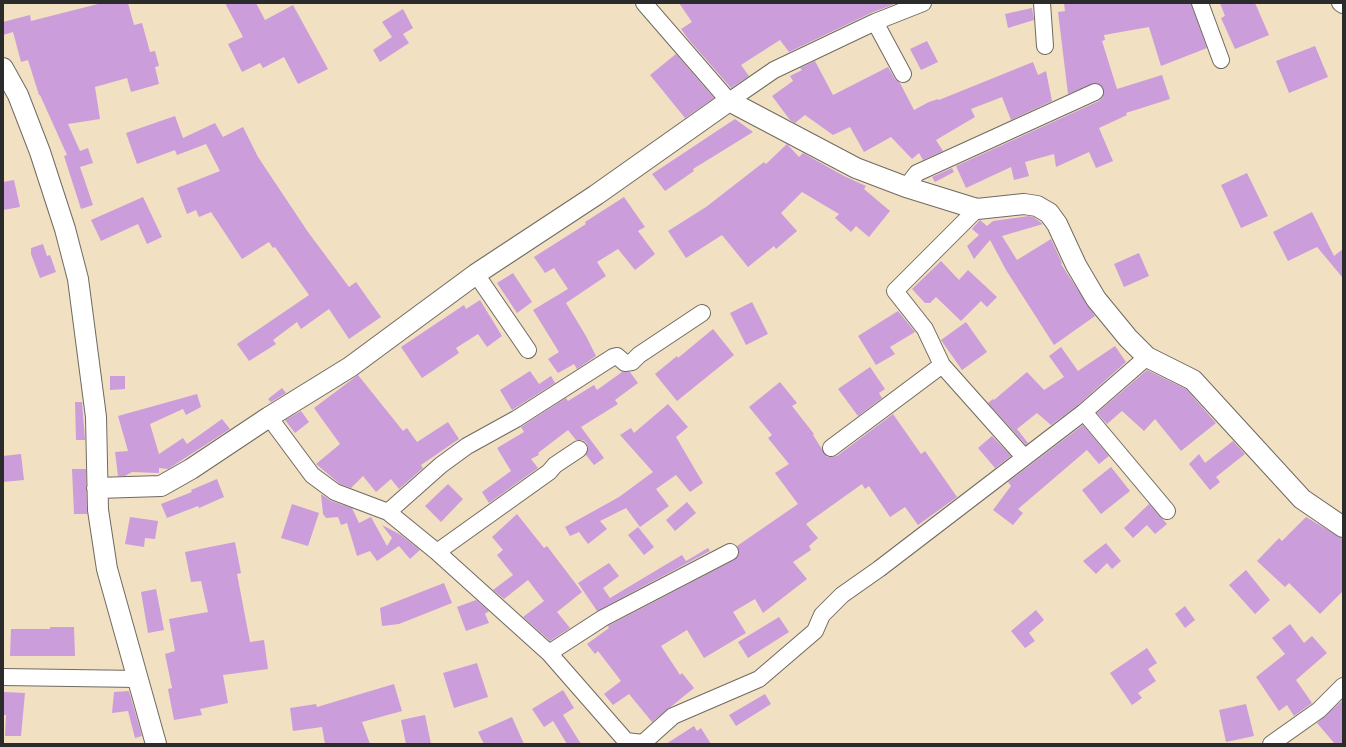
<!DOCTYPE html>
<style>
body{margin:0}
#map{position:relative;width:1346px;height:747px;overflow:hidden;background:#f1e0c2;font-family:Itim,sans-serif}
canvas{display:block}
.frame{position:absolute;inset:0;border:4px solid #2b2b2b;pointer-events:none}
</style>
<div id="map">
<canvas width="1346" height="747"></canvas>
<div class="frame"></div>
</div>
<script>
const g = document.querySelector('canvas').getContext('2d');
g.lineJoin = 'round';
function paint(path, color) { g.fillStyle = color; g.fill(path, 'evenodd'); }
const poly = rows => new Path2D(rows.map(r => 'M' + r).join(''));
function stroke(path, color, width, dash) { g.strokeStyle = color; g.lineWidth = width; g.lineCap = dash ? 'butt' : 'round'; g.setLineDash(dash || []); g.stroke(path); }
paint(poly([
 [102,3,128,3,134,25,142,23,150,52,155,51,159,66,155,67,159,84,131,92,127,78,95,87,100,119,68,124,80,151,88,148,93,163,80,167,93,205,81,209,64,156,67,155,40,95,39,95,28,60,21,62,13,32,3,35,3,22,30,15,31,21],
 [225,3,256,3,265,20,293,5,328,69,298,84,284,57,263,68,260,63,242,72,228,44,243,37],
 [679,3,897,3,871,13,789,52,780,40,741,65,749,76,731,88,689,40,681,29,692,22],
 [1064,3,1191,3,1207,48,1161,66,1149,27,1104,35,1105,40,1102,41,1117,89,1162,75,1170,99,1126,113,1127,115,1099,128,1113,161,1096,168,1089,152,1056,167,1054,154,1025,162,1029,176,1014,180,1011,167,966,188,956,166,1099,101,1103,97,1103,88,1096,83,1068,94,1058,12,1065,11],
 [1220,3,1255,3,1269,35,1235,49,1221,18,1225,16],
 [1032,8,1034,20,1008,28,1005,14],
 [403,9,413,28,403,34,409,43,380,62,373,50,392,37,382,22],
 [927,41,938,62,921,70,910,49],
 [1315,46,1328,77,1289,93,1276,61],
 [676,54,714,98,685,118,650,75],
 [815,61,833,95,888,67,895,79,900,83,914,110,929,102,938,99,939,100,1033,62,1038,75,1046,71,1052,101,1011,120,1002,97,971,109,975,117,936,140,943,151,923,160,919,153,912,159,891,137,864,152,850,127,833,135,805,115,795,123,790,120,772,96,793,81,790,76,802,70,800,68],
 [175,116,183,138,215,123,223,137,243,127,258,157,308,232,349,287,356,282,381,317,349,339,329,309,301,329,297,322,273,340,276,344,249,361,237,344,309,295,275,247,273,248,269,242,242,259,211,212,199,217,196,210,187,214,177,188,220,171,206,144,177,155,175,150,137,164,126,133],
 [735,119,753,132,693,169,694,171,665,191,652,174],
 [787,144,799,157,803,153,844,176,866,186,864,189,890,211,869,237,856,226,851,232,835,218,839,214,802,192,781,213,797,231,776,249,774,246,748,267,722,235,686,258,668,231,706,207,764,162,766,164],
 [952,168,954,172,935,182,932,177],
 [1247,173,1268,216,1241,228,1221,185],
 [14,180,20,207,3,210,3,182],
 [143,197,162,237,147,244,138,224,101,241,91,220],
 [624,197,645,227,638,231,655,254,635,270,618,249,597,262,606,276,566,303,586,336,596,356,577,369,574,364,558,373,548,359,559,352,533,310,568,289,554,268,545,273,534,257,586,224,585,222],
 [1312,212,1334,256,1343,249,1343,278,1317,247,1288,261,1273,232],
 [1029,216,1033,217,1043,224,1002,236,1017,260,1051,239,1062,263,1061,264,1095,316,1054,345,1006,270,990,240,974,259,967,246,979,235,972,229,980,220,987,226,993,221],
 [43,244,47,256,50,255,56,272,40,278,31,254,31,248],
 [1139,253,1149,276,1124,287,1114,264],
 [941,261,959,280,968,270,997,297,987,307,981,301,961,321,936,297,930,303,925,303,912,289],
 [513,273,532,302,517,313,497,283],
 [480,300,502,336,487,347,478,334,456,348,459,353,422,378,401,347,464,305,466,309],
 [752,302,768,334,746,345,730,313],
 [898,311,915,332,890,347,895,354,876,365,858,336],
 [966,322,987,352,962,370,941,340],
 [713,329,734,355,677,401,655,374,677,356,678,358],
 [1115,346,1126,362,1078,405,1051,425,1037,413,1017,429,1028,443,1026,445,988,403,993,399,994,400,1027,372,1044,390,1064,377,1049,356,1061,347,1078,371],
 [870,367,885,389,879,393,882,398,858,416,838,389],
 [1147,370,1186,389,1216,423,1181,451,1155,419,1144,431,1122,411,1107,424,1097,413],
 [530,371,539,384,551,376,555,383,512,410,500,390],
 [622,372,630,372,638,383,615,400,618,404,581,427,604,458,594,465,586,455,588,449,587,443,583,440,576,440,568,430,538,453,539,455,531,459,538,468,489,503,482,492,511,471,497,448,524,432,521,427,566,398,568,401,594,385,597,390],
 [358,375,403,431,407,428,417,442,448,422,459,439,421,465,423,468,399,489,391,479,376,492,363,476,351,488,340,484,316,464,340,444,314,408],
 [110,376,125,376,125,389,110,390],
 [780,382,797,403,792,406,814,434,813,435,827,457,837,456,893,414,921,454,925,451,957,497,918,525,905,507,890,517,869,486,865,489,862,484,806,524,818,538,809,546,811,550,793,562,807,579,763,613,755,599,733,612,746,633,704,658,687,630,661,646,680,675,682,673,694,688,652,722,629,694,613,705,604,694,621,681,598,651,595,654,587,644,609,628,608,626,734,560,739,553,737,546,798,504,775,473,789,464,768,438,772,435,749,407],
 [282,388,286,393,271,402,268,399],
 [197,394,201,407,186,415,183,409,150,424,159,454,183,438,187,444,222,419,230,429,168,469,159,468,159,473,132,472,125,476,118,476,115,452,128,451,118,416],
 [75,402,82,402,85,440,76,440],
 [668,404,688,427,676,437,703,483,690,492,676,475,656,489,669,506,640,527,626,508,600,521,607,529,588,544,579,532,570,536,565,527,619,497,653,472,620,435,631,428,634,433],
 [301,411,309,422,295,433,285,420],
 [1083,425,1109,456,1099,464,1087,450,1018,509,1023,513,1013,525,993,510,1011,486,1008,482],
 [992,436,1011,456,995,468,978,448],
 [1233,441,1245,454,1216,477,1220,482,1210,490,1189,464,1199,454,1205,463],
 [21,454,24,480,3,482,3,456],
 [1111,467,1130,491,1101,514,1082,490],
 [72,469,86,469,87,514,74,514],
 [217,479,224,497,199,508,198,506,167,518,161,504,192,492,191,490],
 [448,484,463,499,441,522,425,506],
 [321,494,331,501,352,508,359,523,371,517,387,546,392,538,382,525,401,535,420,550,410,559,399,546,377,561,370,551,357,556,347,523,341,525,338,517,326,518,323,514],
 [687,502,696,513,675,531,666,520],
 [292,504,319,513,308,546,281,538],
 [1149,504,1167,524,1155,534,1147,525,1133,538,1124,528],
 [517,514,544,548,547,546,582,592,557,612,570,628,550,641,523,617,544,601,528,580,504,599,493,590,513,575,497,555,503,550,492,537],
 [130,517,158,521,155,539,145,538,144,547,125,544],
 [1306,517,1343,539,1343,591,1320,614,1289,583,1285,587,1257,561,1279,538,1282,541],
 [638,527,654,547,644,555,628,535],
 [235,542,241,573,237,574,250,642,264,640,268,669,223,675,228,703,200,709,202,715,174,720,168,689,172,688,165,654,175,651,169,619,208,612,201,581,191,582,185,552],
 [1106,543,1121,561,1112,569,1107,563,1096,574,1083,561],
 [708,548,710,551,597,611,578,583,609,563,619,576,603,588,610,598,682,555,686,561],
 [1246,570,1270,600,1255,614,1229,585],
 [444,583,452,603,399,624,382,626,380,608],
 [156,589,164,630,148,633,141,592],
 [476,600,489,611,485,614,489,623,466,631,457,607],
 [1185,606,1195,620,1185,628,1175,614],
 [1036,610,1044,620,1029,633,1035,641,1025,648,1011,631],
 [779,617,789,632,748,658,738,642],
 [1290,624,1304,643,1312,636,1327,653,1296,680,1312,703,1294,716,1287,705,1279,711,1256,677,1285,654,1272,638],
 [50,627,74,627,75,656,10,656,11,629,50,629],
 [1147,648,1157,663,1148,669,1156,681,1138,693,1142,698,1132,705,1110,673],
 [477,663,488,697,454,708,443,673],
 [394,684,402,711,362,722,370,744,325,744,322,727,293,731,290,708,316,704,317,707],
 [563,690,574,708,563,715,581,744,567,744,553,721,544,727,532,709],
 [129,691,142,736,135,738,128,711,112,713,114,692],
 [3,692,25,693,21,736,5,736,6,715,3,715],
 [765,694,771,704,736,726,729,715],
 [1343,700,1343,744,1335,744,1317,723],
 [1246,704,1254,736,1226,742,1219,710],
 [425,715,431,744,406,744,401,720],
 [512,717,524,744,484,744,478,732],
 [694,726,697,731,701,728,711,744,666,744]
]), '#cc9ddb');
const minor = poly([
 [644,3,729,101,774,70,875,22,923,3],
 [1042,3,1045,46],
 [1200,3,1221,60],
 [1340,3,1343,5],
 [875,22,903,74],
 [906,187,917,173,1095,92],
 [977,209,895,291,925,329,942,365,1024,457],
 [476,274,528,350],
 [1084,412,1167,511],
 [269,417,312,475,335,492,388,512,437,552,549,653,626,741,643,743,673,716,759,679,815,631,822,615,842,595,879,569,1084,412,1147,357],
 [831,448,942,365],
 [388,512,441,465,467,446,516,419,613,357,617,356,625,363,632,362,639,355,702,313],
 [437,552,549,472,555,465,579,449],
 [549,653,603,618,730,552],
 [3,677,139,679],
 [1271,744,1319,710,1343,686]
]);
const tertiary = poly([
 [3,68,18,95,40,152,65,229,78,279,96,417,98,510,107,569,156,744],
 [97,488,161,486,191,469,269,417,350,367,476,274,596,195,729,101,856,168,906,187,977,209,1024,204,1037,206,1049,213,1057,224,1076,265,1096,299,1128,338,1147,357,1193,380,1302,499,1343,527]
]);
stroke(minor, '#706a60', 18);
stroke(tertiary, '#706a60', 22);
stroke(minor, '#fff', 16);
stroke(tertiary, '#fff', 20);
</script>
